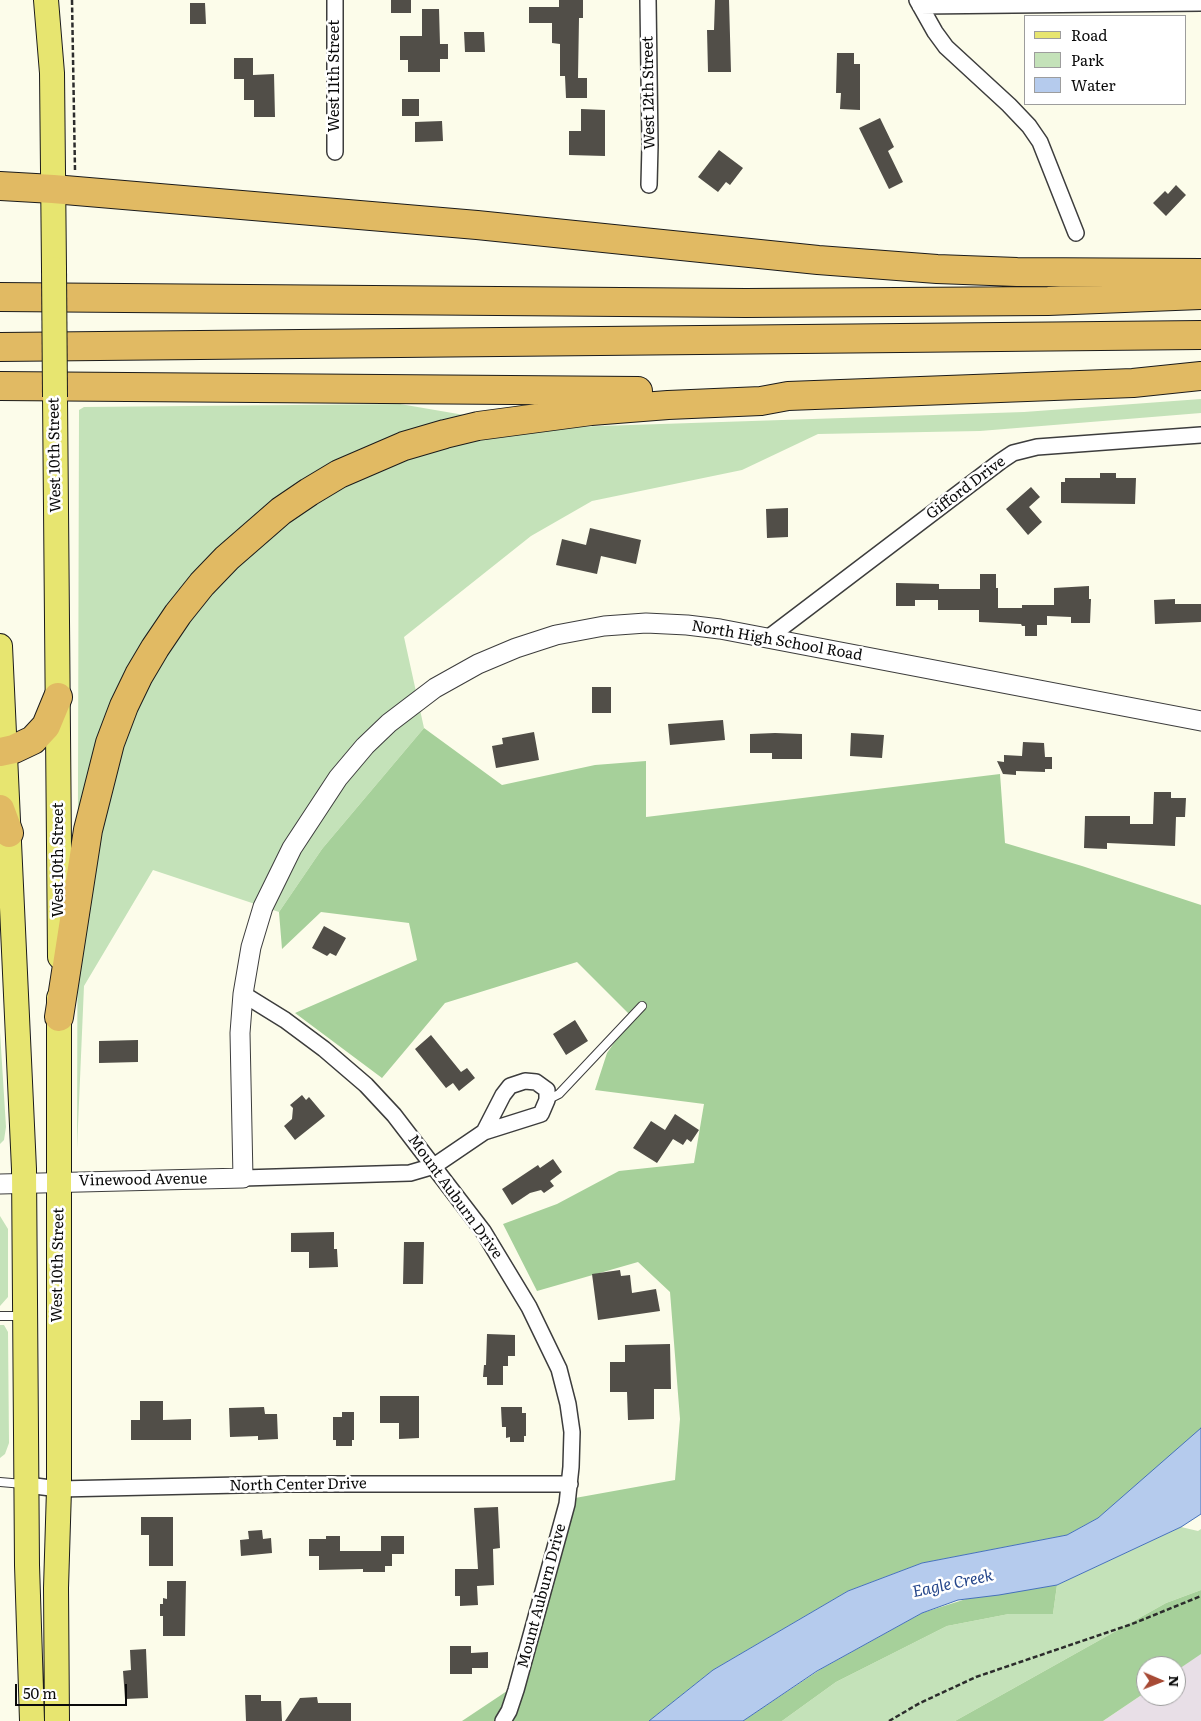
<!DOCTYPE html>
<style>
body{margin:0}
#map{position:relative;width:1201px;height:1721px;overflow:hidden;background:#fcfcea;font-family:Literata,serif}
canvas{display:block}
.legend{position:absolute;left:1024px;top:15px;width:162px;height:90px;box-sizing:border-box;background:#fff;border:1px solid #9d9d9d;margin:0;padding:6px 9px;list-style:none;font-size:15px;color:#0a0a0a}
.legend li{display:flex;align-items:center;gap:10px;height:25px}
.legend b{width:25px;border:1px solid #9d9d9d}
.north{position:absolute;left:1136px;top:1656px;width:50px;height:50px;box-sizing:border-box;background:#fff;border:1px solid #9d9d9d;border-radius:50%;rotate:91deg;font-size:14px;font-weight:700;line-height:20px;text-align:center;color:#0a0a0a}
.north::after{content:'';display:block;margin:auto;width:18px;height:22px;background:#a74a35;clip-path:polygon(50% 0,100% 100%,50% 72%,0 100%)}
.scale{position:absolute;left:15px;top:1684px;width:112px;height:22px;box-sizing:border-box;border:2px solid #0a0a0a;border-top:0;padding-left:6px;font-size:15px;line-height:18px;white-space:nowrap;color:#0a0a0a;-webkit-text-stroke:4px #fff;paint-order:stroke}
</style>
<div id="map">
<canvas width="1201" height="1721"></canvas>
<ul class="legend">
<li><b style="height:6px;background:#e7e570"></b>Road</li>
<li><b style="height:14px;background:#c4e2b9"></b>Park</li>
<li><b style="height:14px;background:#b5cbed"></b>Water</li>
</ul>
<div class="north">N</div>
<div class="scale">50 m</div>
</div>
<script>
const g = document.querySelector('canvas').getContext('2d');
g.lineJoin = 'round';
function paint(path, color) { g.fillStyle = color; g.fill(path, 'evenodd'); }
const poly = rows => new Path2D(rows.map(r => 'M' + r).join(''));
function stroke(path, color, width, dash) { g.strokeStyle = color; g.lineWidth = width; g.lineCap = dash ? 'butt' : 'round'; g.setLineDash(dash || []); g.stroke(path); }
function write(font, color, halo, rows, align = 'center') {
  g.font = font + ' Literata,serif'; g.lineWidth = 5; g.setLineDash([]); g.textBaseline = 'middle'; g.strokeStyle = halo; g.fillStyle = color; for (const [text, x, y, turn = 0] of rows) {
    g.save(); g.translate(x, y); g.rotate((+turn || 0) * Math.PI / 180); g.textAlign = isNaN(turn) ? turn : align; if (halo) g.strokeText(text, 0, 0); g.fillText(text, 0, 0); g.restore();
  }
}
paint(poly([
 [1201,1653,1201,1721,1103,1721,1146,1692,1146,1696,1176,1696,1176,1671]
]), '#e8dfe7');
paint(poly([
 [1201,399,1201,413,980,431,818,434,742,470,592,501,531,536,404,637,424,728,322,849,279,912,153,870,84,986,77,1149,79,410,84,407,400,404,540,428,1024,412],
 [0,1032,6,1127,4,1140,0,1144],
 [0,1216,8,1229,8,1297,0,1306],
 [0,1325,4,1325,8,1332,9,1443,5,1454,0,1458],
 [1181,1527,1198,1531,1201,1529,1201,1590,1166,1603,955,1721,782,1721,836,1682,947,1626,1009,1614,1053,1614,1057,1585]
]), '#c4e2b9');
paint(poly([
 [424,728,502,785,595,765,646,761,646,817,1000,774,1005,843,1082,866,1201,905,1201,1431,1098,1518,1067,1535,922,1563,848,1591,713,1670,649,1721,462,1721,510,1689,575,1498,675,1480,680,1419,670,1292,638,1262,537,1291,503,1224,557,1204,619,1171,694,1163,704,1104,595,1090,607,1053,632,1017,577,962,445,1003,382,1078,295,1013,417,960,409,923,321,912,282,949,279,912,322,849],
 [1057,1585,1053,1614,1009,1614,947,1626,836,1682,782,1721,743,1721,821,1669,922,1613,966,1599],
 [1201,1590,1201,1654,1176,1671,1176,1666,1146,1666,1146,1692,1103,1721,955,1721,1166,1603]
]), '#a6d09a');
const water = poly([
 [1201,1428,1201,1514,1181,1527,1057,1585,999,1595,958,1600,922,1613,817,1671,743,1721,649,1721,713,1670,848,1591,922,1563,1067,1535,1098,1518,1201,1428]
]);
paint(water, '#b5cbed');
stroke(water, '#4571bb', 1);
paint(poly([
 [391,0,411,0,411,13,391,13],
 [559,0,583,0,583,18,579,18,578,78,587,78,587,98,566,98,565,76,560,76,560,44,552,43,552,23,529,23,529,7,559,7],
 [715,0,729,0,731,72,708,72,707,30,714,30],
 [190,3,205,3,206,24,190,24],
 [422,9,439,9,440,44,448,44,448,59,440,59,440,72,408,72,408,60,400,60,400,36,422,36],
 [464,32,484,32,485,52,465,52],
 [837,53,854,53,854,64,860,64,860,110,840,109,841,93,836,93],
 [234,58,253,58,253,75,274,74,275,117,254,117,254,100,244,100,244,79,234,79],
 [402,99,419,99,419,116,402,116],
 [581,109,605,110,605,156,569,155,569,131,581,131],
 [880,118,894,147,888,151,903,182,889,189,859,128],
 [442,121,443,141,415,142,415,122],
 [719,150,743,168,730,185,726,182,718,192,698,177],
 [1176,185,1186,195,1166,216,1153,203,1165,191,1168,194],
 [1100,473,1116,473,1116,478,1136,478,1135,504,1061,503,1061,482,1065,482,1065,478,1100,478],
 [1031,487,1040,497,1029,507,1042,522,1028,535,1006,509],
 [788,508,788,537,767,538,766,509],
 [590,528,641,540,636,564,601,556,597,574,556,565,562,539,586,545],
 [980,574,996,574,996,588,998,588,998,608,1022,608,1022,605,1054,605,1054,588,1089,586,1089,599,1091,599,1090,623,1071,623,1071,617,1047,616,1047,625,1037,625,1037,636,1025,636,1025,626,1022,626,1021,624,979,622,979,610,938,610,938,600,915,600,915,606,896,606,896,583,939,584,939,589,980,589],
 [1175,599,1175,604,1201,604,1201,622,1155,624,1154,600],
 [592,687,611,687,611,713,592,713],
 [723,720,725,740,670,745,668,724],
 [534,732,539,760,496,768,492,746,503,744,502,738],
 [775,733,802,734,802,759,772,759,772,753,750,753,750,734],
 [851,733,884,735,882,758,850,756],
 [1023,742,1044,743,1045,757,1052,757,1052,769,1045,769,1045,772,1016,771,1016,775,1003,774,997,761,1004,762,1004,755,1022,756],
 [1154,792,1171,792,1171,798,1186,798,1185,817,1176,817,1175,846,1107,843,1107,849,1084,848,1085,816,1130,816,1130,824,1153,824],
 [324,926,346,938,336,956,330,953,327,956,312,948],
 [575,1020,588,1041,566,1055,553,1034],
 [431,1035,461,1072,467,1068,475,1078,459,1091,453,1083,446,1088,415,1049],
 [138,1040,138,1062,99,1063,99,1041],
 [302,1095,306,1100,309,1097,325,1116,295,1140,284,1126,292,1119,293,1108,290,1105],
 [675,1114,699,1130,691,1142,687,1139,683,1145,673,1139,657,1163,633,1148,651,1121,665,1130],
 [553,1159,562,1172,550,1181,554,1186,544,1193,541,1190,530,1193,512,1205,502,1189,538,1165,540,1168],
 [334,1232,334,1249,337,1249,338,1267,309,1268,309,1252,291,1252,291,1233],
 [404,1242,424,1242,423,1284,403,1284],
 [620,1270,621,1276,630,1275,632,1293,656,1289,660,1311,598,1320,592,1274],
 [487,1334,515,1335,515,1356,508,1356,508,1366,503,1366,503,1385,487,1385,487,1377,483,1377,484,1365,486,1365],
 [670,1344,671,1389,654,1389,654,1419,628,1420,627,1392,610,1392,610,1362,625,1362,625,1345],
 [380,1396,419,1396,419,1438,399,1439,399,1423,380,1423],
 [140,1401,163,1401,163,1420,191,1419,191,1440,131,1440,131,1420,140,1420],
 [264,1407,265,1414,277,1414,278,1439,258,1440,258,1436,230,1437,229,1408],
 [501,1407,522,1407,522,1413,526,1413,526,1436,524,1436,524,1442,510,1442,510,1437,506,1438,506,1427,502,1427],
 [342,1412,354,1412,354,1440,352,1440,352,1446,336,1446,336,1440,333,1440,333,1417,342,1417],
 [498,1507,500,1548,493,1549,494,1585,477,1586,478,1605,460,1606,460,1596,455,1596,455,1569,478,1569,474,1508],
 [141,1517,173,1517,173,1566,149,1566,149,1535,141,1535],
 [262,1530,263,1539,271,1538,272,1553,241,1556,240,1540,249,1539,248,1531],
 [326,1536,340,1536,340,1551,381,1551,381,1536,404,1536,404,1554,392,1554,392,1566,385,1566,385,1572,363,1572,363,1569,319,1570,319,1556,309,1556,309,1539,326,1539],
 [167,1581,186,1581,185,1636,163,1636,163,1616,160,1616,160,1604,163,1604,163,1598,167,1599],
 [450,1646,471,1646,471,1653,488,1652,488,1668,472,1668,472,1674,450,1674],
 [146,1649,148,1698,125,1699,123,1671,131,1670,130,1650],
 [245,1695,261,1695,261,1701,281,1701,282,1721,246,1721],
 [317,1697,318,1703,351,1703,351,1721,285,1721,300,1698]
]), '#514e48');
const service = poly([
 [547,1100,559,1094,642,1006],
 [0,1316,23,1316],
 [0,1482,23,1484]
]);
const minor = poly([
 [335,0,335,152],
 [648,0,650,145,649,185],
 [917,0,935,32,946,47,1009,105,1029,126,1040,142,1076,233],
 [920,6,1201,3],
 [768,638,1001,461,1013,453,1037,447,1201,435],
 [243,994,285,1020,324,1049,366,1085,394,1115,483,1231,529,1307,559,1369,568,1404,572,1432,571,1467,567,1504,516,1690,509,1711,503,1721],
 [243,1178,410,1173,434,1166,484,1132,541,1114,547,1100,547,1090,536,1082,525,1081,510,1086,503,1095,484,1132],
 [27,1485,59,1489,285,1484,570,1484]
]);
const tertiary = poly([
 [0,1184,243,1178,240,1033,243,994,251,947,263,907,292,848,338,778,365,746,389,723,435,688,478,664,516,648,556,635,604,626,646,623,687,625,720,629,1201,721]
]);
const primary = poly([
 [46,0,52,73,54,269],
 [55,397,60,957],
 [0,646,24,1169,27,1565,32,1721],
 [57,1721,56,1588,59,1489,59,998]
]);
const motorway = poly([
 [0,186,53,189,477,225,818,260,937,269,1017,272,1201,273],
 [0,297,746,303,1048,301,1201,295],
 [0,347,1201,335],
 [0,386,638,391],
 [0,752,14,749,33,740,46,726,58,697],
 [0,809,9,833],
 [59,1017,88,830,110,743,124,706,139,675,155,648,178,614,202,584,227,558,281,511,309,492,339,474,404,446,445,434,478,426,591,411,668,405,761,401,788,396,1133,383,1201,376]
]);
stroke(service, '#3d3d3d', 10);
stroke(minor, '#3d3d3d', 18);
stroke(tertiary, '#3d3d3d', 21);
stroke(primary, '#1b1b1b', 26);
stroke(motorway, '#1b1b1b', 30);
stroke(poly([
 [72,0,75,170],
 [889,1721,920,1703,976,1677,1132,1624,1201,1596]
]), '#2c2c2c', 2.5, [5, 2.5]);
stroke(service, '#fff', 8);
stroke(minor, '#fff', 15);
stroke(tertiary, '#fff', 19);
stroke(primary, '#e7e570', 24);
stroke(motorway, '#e1ba63', 28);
const primaryBridge = poly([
 [54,269,55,397]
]);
stroke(primaryBridge, '#1b1b1b', 26, []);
stroke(primaryBridge, '#e7e570', 24);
write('15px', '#0a0a0a', '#fff', [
 ["West 11th Street",335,76,-90],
 ["West 12th Street",649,93,-91],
 ["West 10th Street",55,455,-91],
 ["Gifford Drive",966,488,-37],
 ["North High School Road",777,641,10],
 ["West 10th Street",59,860,-90],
 ["Vinewood Avenue",143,1180,-1],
 ["Mount Auburn Drive",455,1197,54],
 ["West 10th Street",58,1265,-89],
 ["North Center Drive",298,1485,-1],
 ["Mount Auburn Drive",542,1596,-75]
]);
write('italic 16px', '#25468b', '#fff', [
 ["Eagle Creek",953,1584,-12]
]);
</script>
